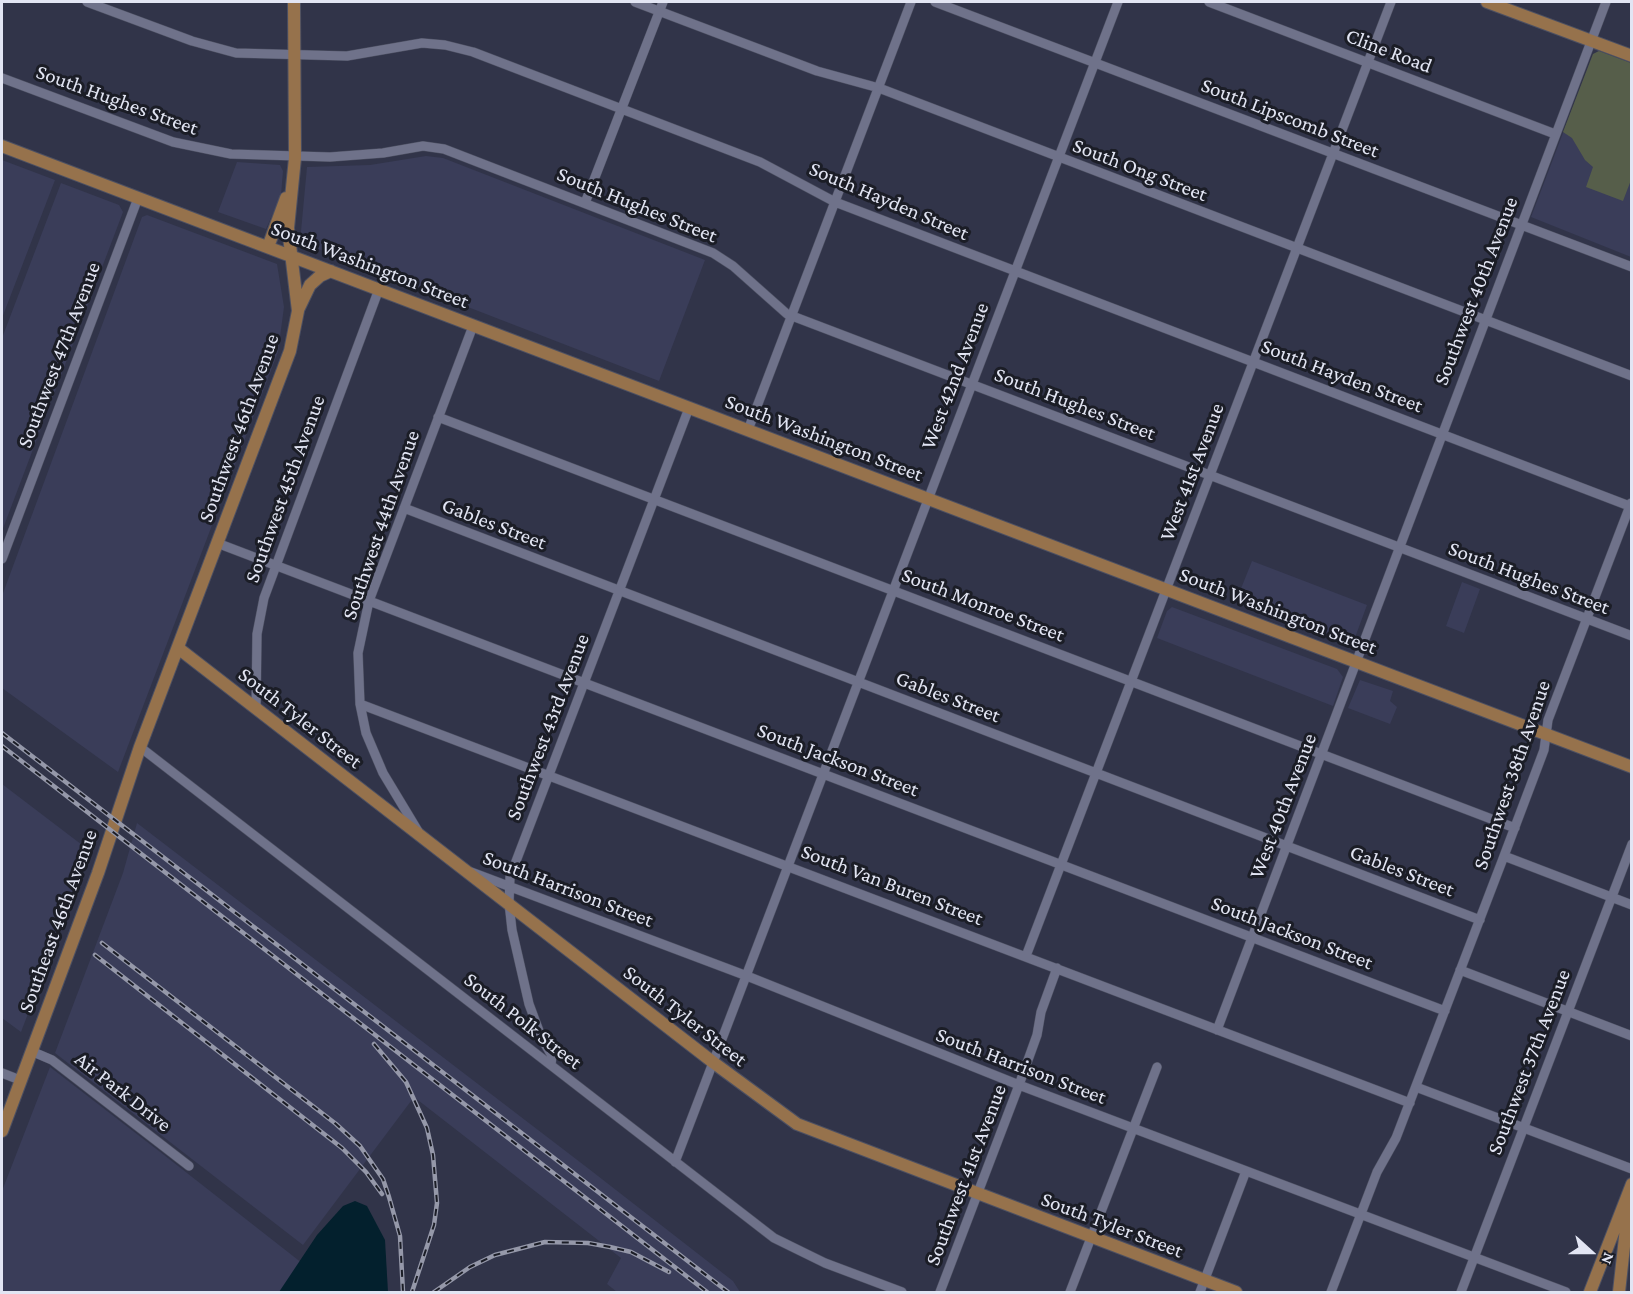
<!DOCTYPE html>
<style>
body{margin:0}
#map{position:relative;width:1633px;height:1294px;overflow:hidden;background:#313449;font-family:"Crimson Pro",serif}
canvas{display:block}
.frame{position:absolute;inset:0;border:3px solid #e2e5f3;pointer-events:none}
.north{position:absolute;left:1561px;top:1222px;width:60px;height:60px;-webkit-text-stroke:4px #1b1d26;paint-order:stroke;rotate:111deg;font-size:16px;font-weight:700;line-height:24px;text-align:center;color:#e2e5f3}
.north::after{content:'';display:block;margin:auto;width:21px;height:27px;background:#e2e5f3;clip-path:polygon(50% 0,100% 100%,50% 72%,0 100%)}
</style>
<div id="map">
<canvas width="1633" height="1294"></canvas>
<div class="frame"></div>
<div class="north">N</div>
</div>
<script>
const g = document.querySelector('canvas').getContext('2d');
g.lineJoin = 'round';
function paint(path, color) { g.fillStyle = color; g.fill(path, 'evenodd'); }
const poly = rows => new Path2D(rows.map(r => 'M' + r).join(''));
function stroke(path, color, width, dash) { g.strokeStyle = color; g.lineWidth = width; g.lineCap = dash ? 'butt' : 'round'; g.setLineDash(dash || []); g.stroke(path); }
function write(font, color, halo, rows, align = 'center') {
  g.font = font + ' "Crimson Pro",serif'; g.lineWidth = 6; g.setLineDash([]); g.textBaseline = 'middle'; g.strokeStyle = halo; g.fillStyle = color; for (const [text, x, y, turn = 0] of rows) {
    g.save(); g.translate(x, y); g.rotate((+turn || 0) * Math.PI / 180); g.textAlign = isNaN(turn) ? turn : align; if (halo) g.strokeText(text, 0, 0); g.fillText(text, 0, 0); g.restore();
  }
}
paint(poly([
 [1599,51,1631,63,1631,257,1531,217,1593,54],
 [426,156,443,158,705,260,659,381,300,242,307,167,370,165],
 [2,160,55,180,2,318],
 [237,162,280,165,283,171,281,195,266,229,218,212],
 [61,183,119,205,123,212,2,531,2,338],
 [147,215,277,264,284,307,278,352,118,772,2,688,2,596,142,217],
 [1252,561,1367,605,1353,643,1343,642,1236,601],
 [1462,582,1480,589,1464,633,1446,626],
 [1172,607,1337,669,1343,677,1333,706,1157,638,1167,611],
 [1360,680,1393,691,1390,701,1397,707,1390,724,1348,708],
 [2,784,90,851,21,1032,2,1018],
 [137,823,589,1169,733,1281,740,1292,617,1292,607,1284,621,1258,414,1097,303,1245,55,1053,123,873],
 [50,1067,164,1155,339,1292,2,1292,2,1191]
]), '#3a3d59');
paint(poly([
 [1599,51,1631,63,1631,180,1623,201,1586,187,1593,167,1585,160,1572,138,1563,132,1593,54]
]), '#565e4a');
paint(poly([
 [355,1201,367,1206,385,1240,388,1292,279,1292,317,1235,343,1206]
]), '#03202d');
const minor = poly([
 [87,2,192,41,236,53,347,56,422,43,445,45,473,52,760,162,835,202,1632,507],
 [635,2,817,71,879,88,1632,376],
 [935,2,1632,267],
 [1209,2,1555,134],
 [2,78,173,142,231,154,330,157,383,153,423,146,444,149,713,253,733,266,787,314,1632,636],
 [585,203,663,2],
 [438,417,1515,828],
 [748,430,911,2],
 [404,508,1480,920],
 [217,543,1445,1011],
 [2,559,138,198],
 [360,704,1410,1103],
 [256,709,257,634,264,598,379,289],
 [140,747,774,1238,825,1263,902,1292],
 [418,831,383,773,366,733,360,704,358,653,369,601,473,326],
 [1504,856,1632,905],
 [471,872,747,976,1019,1085,1566,1292],
 [1026,956,1391,2],
 [1460,970,1632,1036],
 [1217,1030,1606,2],
 [31,1051,52,1060,189,1166],
 [551,1065,552,1056,542,1039,529,1004,512,930,509,903,510,877,689,408],
 [2,1073,20,1080],
 [1416,1087,1632,1169],
 [675,1162,1118,2],
 [940,1292,1019,1085,1037,1035,1041,1012,1057,968],
 [1070,1292,1157,1067],
 [1200,1292,1246,1171],
 [1331,1292,1377,1172,1396,1138,1504,856,1544,750,1548,720,1631,503],
 [1461,1292,1632,844]
]);
const major = poly([
 [1487,2,1632,56],
 [2,146,1632,767],
 [268,247,286,198],
 [298,310,310,285,320,276,331,271],
 [178,648,714,1063,797,1124,1236,1292],
 [2,1131,98,873,140,747,290,351,298,311,288,228,295,158,294,2],
 [1590,1292,1632,1184],
 [1619,1292,1628,1210]
]);
stroke(minor, '#4d5062', 10);
stroke(major, '#4d5062', 14);
stroke(minor, '#6f728a', 9);
stroke(major, '#96724c', 12);
const rail = poly([
 [2,733,728,1292],
 [2,746,707,1292],
 [102,943,336,1124,360,1146,383,1179,389,1197,400,1236,403,1292],
 [95,955,342,1148,366,1172,382,1194],
 [374,1044,406,1082,427,1128,433,1155,437,1203,434,1225,412,1292],
 [434,1292,470,1267,495,1255,545,1242,588,1243,610,1247,631,1252,669,1272]
]);
stroke(rail, '#9598a9', 4.5);
stroke(rail, '#1b1d26', 2, [7]);
write('21px', '#e2e5f3', '#1b1d26', [
 ["Cline Road",1389,51,21],
 ["South Hughes Street",117,100,20],
 ["South Lipscomb Street",1290,118,21],
 ["South Ong Street",1140,170,21],
 ["South Hayden Street",889,201,23],
 ["South Hughes Street",637,205,22],
 ["South Washington Street",370,265,21],
 ["Southwest 40th Avenue",1476,291,-69],
 ["Southwest 47th Avenue",59,355,-69],
 ["West 42nd Avenue",955,376,-69],
 ["South Hayden Street",1342,376,21],
 ["South Hughes Street",1075,404,21],
 ["Southwest 46th Avenue",239,428,-70],
 ["South Washington Street",824,438,21],
 ["West 41st Avenue",1192,472,-69],
 ["Southwest 45th Avenue",285,489,-70],
 ["Gables Street",494,524,21],
 ["Southwest 44th Avenue",381,525,-71],
 ["South Hughes Street",1529,578,21],
 ["South Monroe Street",983,605,21],
 ["South Washington Street",1278,611,21],
 ["Gables Street",948,697,21],
 ["South Tyler Street",300,718,38],
 ["Southwest 43rd Avenue",548,727,-69],
 ["South Jackson Street",838,760,21],
 ["Southwest 38th Avenue",1512,775,-71],
 ["West 40th Avenue",1283,806,-69],
 ["Gables Street",1402,871,21],
 ["South Van Buren Street",892,885,21],
 ["South Harrison Street",568,889,21],
 ["Southeast 46th Avenue",58,921,-70],
 ["South Jackson Street",1292,933,21],
 ["South Tyler Street",685,1016,38],
 ["South Polk Street",523,1021,38],
 ["Southwest 37th Avenue",1529,1062,-69],
 ["South Harrison Street",1021,1066,21],
 ["Air Park Drive",123,1092,38],
 ["Southwest 41st Avenue",966,1175,-69],
 ["South Tyler Street",1112,1225,21]
]);
</script>
